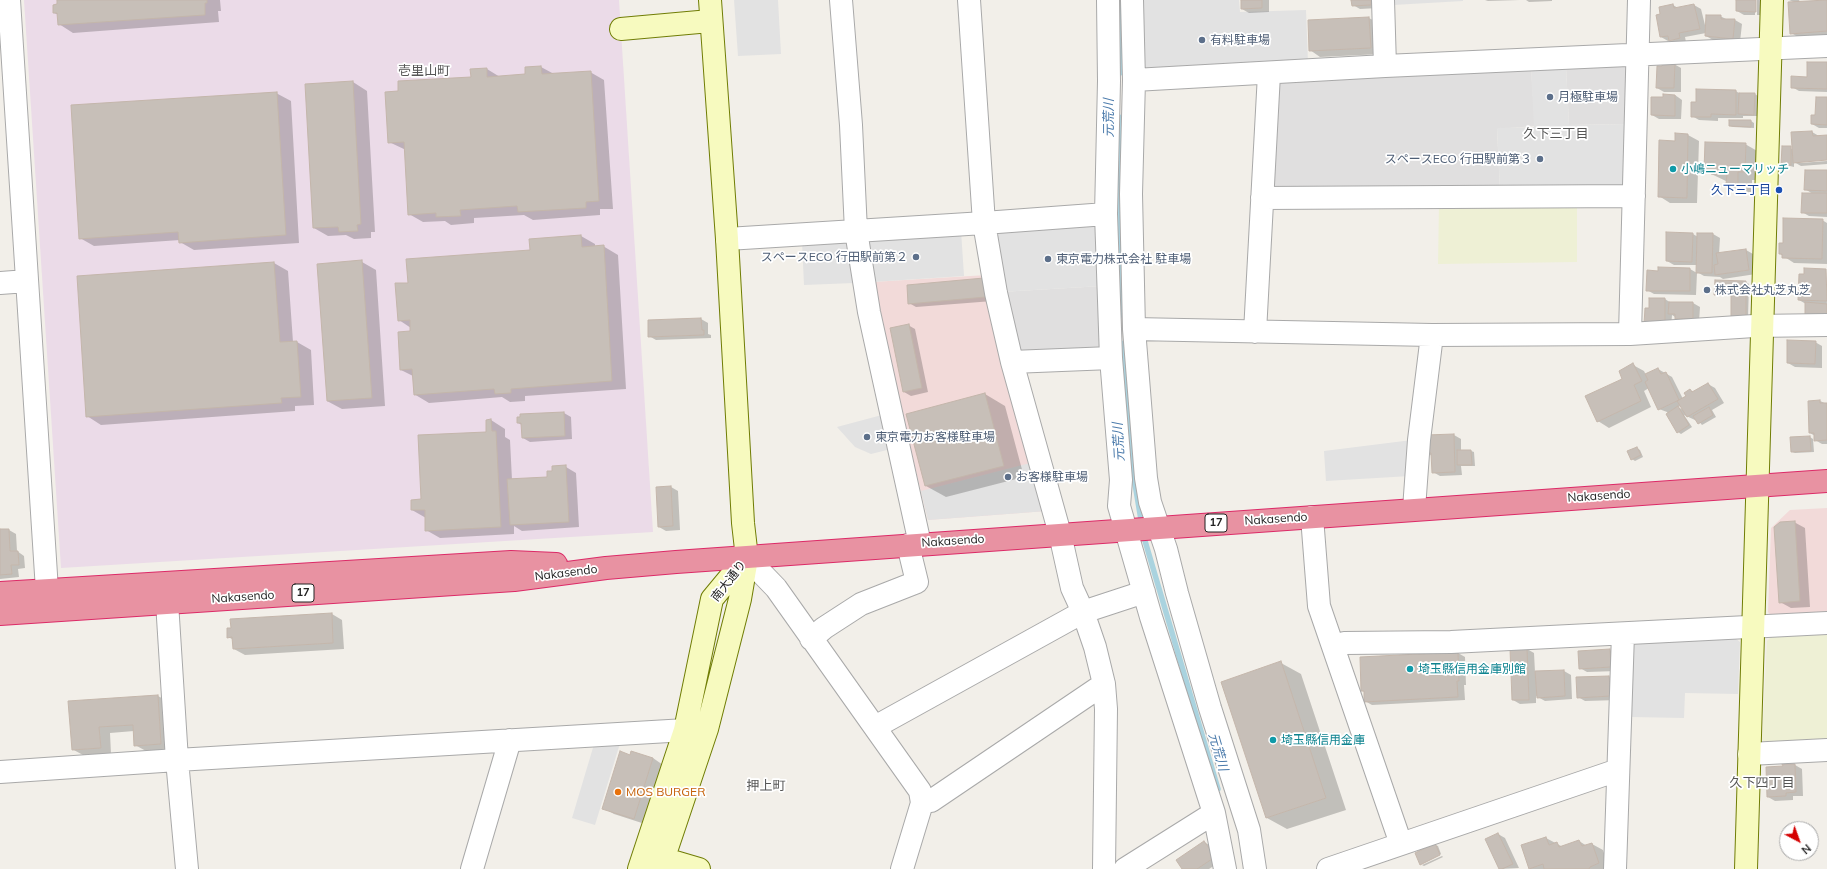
<!DOCTYPE html>
<meta charset="utf-8">
<style>
body{margin:0}
#map{position:relative;width:1827px;height:869px;overflow:hidden;background:#f2efe9;font-family:Mulish,sans-serif}
canvas{display:block}
.north{position:absolute;left:1779px;top:821px;width:40px;height:40px;box-sizing:border-box;background:#fff;border:1px solid #a7a7a7;border-radius:50%;rotate:139deg;font-size:11px;font-weight:700;line-height:16px;text-align:center;color:#222}
.north::after{content:'';display:block;margin:auto;width:14px;height:18px;background:#d40000;clip-path:polygon(50% 0,100% 100%,50% 72%,0 100%)}
</style>
<div id="map">
<canvas width="1827" height="869"></canvas>
<div class="north">N</div>
</div>
<script>
const g = document.querySelector('canvas').getContext('2d');
g.lineJoin = 'round';
function paint(path, color) { g.fillStyle = color; g.fill(path, 'evenodd'); }
const poly = rows => new Path2D(rows.map(r => 'M' + r).join(''));
function stroke(path, color, width, dash) { g.strokeStyle = color; g.lineWidth = width; g.lineCap = dash ? 'butt' : 'round'; g.setLineDash(dash || []); g.stroke(path); }
function write(font, color, halo, rows, align = 'center') {
  g.font = font + ' Mulish,"Noto Sans JP",sans-serif'; g.lineWidth = 3.5; g.setLineDash([]); g.textBaseline = 'middle'; g.strokeStyle = halo; g.fillStyle = color; for (const [text, x, y, turn = 0] of rows) {
    g.save(); g.translate(x, y); g.rotate((+turn || 0) * Math.PI / 180); g.textAlign = isNaN(turn) ? turn : align; if (halo) g.strokeText(text, 0, 0); g.fillText(text, 0, 0); g.restore();
  }
}
paint(poly([
 [1632,64,1629,124,1569,125,1566,67],
 [1531,69,1535,126,1497,129,1500,190,1269,192,1275,80],
 [1102,286,1104,353,1016,357,1000,292]
]), '#e0dfdf');
paint(poly([
 [987,275,1047,511,928,520,876,310,872,282],
 [1827,508,1827,615,1773,618,1768,612,1771,528,1790,510]
]), '#f2dad9');
paint(poly([
 [24,0,619,0,653,532,61,568]
]), '#ebdbe8');
paint(poly([
 [1577,203,1577,262,1438,264,1439,204],
 [1827,631,1827,741,1767,744,1762,740,1767,641,1774,634]
]), '#eef0d5');
paint(poly([
 [734,0,778,0,781,54,738,56],
 [1140,0,1239,0,1240,12,1306,10,1308,63,1141,73],
 [1393,0,1463,0,1463,1,1393,5],
 [1566,67,1569,125,1629,124,1627,189,1500,190,1497,128,1534,127,1531,69],
 [1099,225,1102,286,1000,292,990,232],
 [961,231,964,276,872,282,866,238],
 [847,239,854,283,804,285,802,242],
 [882,415,891,449,871,454,855,447,837,427],
 [1412,440,1410,476,1326,481,1324,451],
 [1034,462,1047,511,928,520,921,491],
 [1735,638,1740,642,1738,694,1685,693,1684,718,1631,717,1632,646,1637,642],
 [621,740,595,825,572,818,595,741]
]), '#e2e2e2');
paint(poly([
 [58,0,220,0,221,11,218,11,219,22,73,33,59,24,59,15,54,13,58,5],
 [1242,0,1269,0,1269,12,1249,13,1242,9],
 [1352,0,1377,0,1378,8,1360,9,1353,5],
 [1485,0,1520,0,1488,1],
 [1526,0,1552,0,1552,1,1529,2],
 [1737,0,1755,0,1755,15,1744,15,1737,11],
 [1757,0,1763,0,1763,15,1757,15],
 [1789,0,1799,0,1800,2,1827,0,1827,38,1802,39,1791,33,1794,2],
 [1673,5,1678,8,1694,5,1701,9,1706,29,1720,16,1728,20,1735,20,1742,24,1740,42,1713,40,1706,36,1706,33,1685,37,1686,42,1677,44,1671,40,1668,41,1661,37,1662,15],
 [1369,18,1380,24,1381,54,1320,57,1310,50],
 [1827,63,1827,92,1799,91,1792,87],
 [1674,64,1681,68,1681,92,1664,92,1657,88],
 [541,67,554,74,590,72,604,80,613,209,600,209,600,215,533,220,524,215,474,218,474,223,451,225,445,221,423,222,409,214,406,150,389,142,399,92,472,78,487,69,500,77,526,75],
 [353,82,367,91,375,232,371,232,371,238,354,239,346,235,328,236,314,228],
 [1697,90,1736,91,1740,94,1755,94,1758,96,1757,116,1743,116,1743,118,1718,118,1718,121,1699,120,1692,116,1697,103],
 [276,93,291,101,299,243,194,250,180,242,180,240,94,246,80,238],
 [1675,95,1682,100,1681,119,1659,119,1652,115,1664,98],
 [1827,98,1827,128,1819,128,1812,124],
 [1751,121,1754,123,1754,128,1733,127,1730,126],
 [1812,132,1819,136,1827,136,1827,159,1800,161,1800,163,1827,161,1827,164,1801,166,1794,162,1794,167,1782,164,1782,147,1793,149],
 [1676,134,1688,135,1699,141,1697,203,1670,203,1659,196,1676,142],
 [1745,144,1759,152,1759,180,1752,180,1752,192,1742,192,1727,184,1728,182,1705,171],
 [1827,171,1827,217,1809,216,1802,212,1813,194,1805,189],
 [1822,220,1827,223,1827,264,1794,263,1780,254],
 [1693,234,1698,237,1713,234,1720,238,1719,254,1746,250,1753,254,1756,274,1723,279,1720,277,1704,276,1697,272,1697,265,1674,265,1667,261],
 [581,236,595,244,595,247,603,246,618,255,626,389,525,396,525,401,510,402,502,397,429,403,414,394,413,376,401,370,411,332,411,328,399,320,409,283],
 [362,262,376,270,385,406,342,409,327,401],
 [274,263,288,271,293,342,297,342,311,350,314,405,295,406,295,411,101,425,87,416,78,277],
 [1690,269,1697,273,1696,295,1654,294,1647,290,1659,272],
 [1826,270,1827,307,1806,304,1799,300],
 [984,279,993,301,916,307,909,303],
 [1716,281,1746,282,1749,284,1748,319,1735,319,1732,296,1719,296,1715,294],
 [1650,299,1665,299,1671,303,1693,303,1700,307,1699,322,1683,322,1672,315,1671,328,1650,309],
 [701,319,708,323,708,334,711,335,711,338,656,340,649,336],
 [908,325,915,329,928,392,911,396,904,392],
 [1815,342,1822,346,1822,368,1795,367,1788,363],
 [1633,365,1644,371,1646,375,1658,369,1672,377,1683,399,1687,396,1690,390,1694,392,1708,384,1715,388,1724,403,1712,410,1716,417,1702,425,1697,419,1695,420,1684,415,1692,427,1681,434,1678,432,1667,412,1659,409,1649,388,1644,391,1651,407,1609,428,1598,421],
 [1681,406,1685,411,1678,407],
 [985,394,1005,406,1024,477,946,497,926,486],
 [1820,401,1827,404,1827,444,1822,444,1815,440,1815,436,1810,433],
 [564,413,571,417,572,439,530,442,523,438,522,425,518,423],
 [491,420,505,429,505,437,510,440,512,480,548,478,553,472,566,467,576,473,579,527,522,531,514,526,514,534,440,538,426,530,426,518,412,510,487,433],
 [1454,435,1461,439,1461,451,1471,451,1474,452,1475,466,1461,466,1462,475,1440,476,1433,472,1432,456,1427,453],
 [1810,437,1813,439,1814,452,1795,453,1792,452],
 [1637,448,1640,450,1643,457,1635,461,1632,459],
 [671,487,678,491,680,530,666,531,659,527,657,488],
 [1794,522,1805,528,1810,607,1791,608,1780,602],
 [0,530,9,530,16,534,17,551,24,556,25,568,18,569,19,577,0,579],
 [332,614,342,620,344,649,245,655,234,649,234,640,228,637],
 [1527,649,1534,653,1535,672,1564,671,1571,675,1572,699,1545,701,1536,696,1536,703,1520,704,1513,700],
 [1610,650,1617,654,1617,671,1587,672,1580,668],
 [1458,653,1465,657,1466,685,1464,685,1465,700,1372,705,1365,701,1365,692,1362,691],
 [1281,663,1301,674,1346,810,1287,829,1267,818],
 [1609,677,1616,681,1618,700,1585,701,1578,697],
 [158,696,169,702,172,750,146,751,135,745,134,731,110,733,111,754,83,755,72,749,70,702],
 [631,756,653,758,663,765,645,824,614,814,603,808],
 [1795,765,1802,769,1803,796,1793,796,1793,800,1775,801,1768,797],
 [1498,834,1505,838,1519,868,1500,869],
 [1546,838,1563,847,1579,841,1587,846,1592,844,1603,850,1609,869,1530,869],
 [1204,842,1211,846,1221,861,1209,869,1183,869],
 [1435,845,1438,846,1441,854,1421,864,1416,854],
 [1442,856,1443,857,1424,866,1422,865]
]), '#0003');
stroke(poly([
 [1120,0,1120,73],
 [1119,117,1120,250,1123,315],
 [1124,343,1132,466,1142,526],
 [1143,534,1218,789]
]), '#aad3df', 5.5);
const building = poly([
 [57,0,207,0,207,3,205,3,205,15,58,25,57,13,53,13,53,5,57,4,57,0],
 [1241,0,1262,0,1262,8,1241,9,1241,0],
 [1351,0,1371,0,1371,5,1352,6,1351,0],
 [1736,0,1756,0,1756,12,1736,11,1736,0],
 [1827,0,1827,31,1790,34,1788,2,1827,0],
 [1673,4,1674,8,1694,4,1700,29,1679,33,1680,38,1669,41,1668,36,1660,37,1656,15,1660,14,1659,7,1673,4],
 [1706,15,1721,15,1721,19,1735,19,1733,39,1705,36,1706,15],
 [1369,17,1371,48,1309,51,1308,20,1369,17],
 [1807,62,1827,62,1827,89,1791,88,1791,76,1807,77,1807,62],
 [1663,63,1675,63,1674,88,1656,88,1657,66,1662,66,1663,63],
 [541,66,542,74,591,71,599,201,586,202,586,208,518,212,517,206,460,210,461,216,436,217,436,213,408,215,404,142,388,143,385,92,398,91,398,81,471,77,470,69,487,68,487,77,525,74,525,67,541,66],
 [353,81,361,224,357,225,358,231,339,232,338,227,313,228,305,84,353,81],
 [1696,89,1736,90,1736,115,1711,114,1711,117,1691,117,1691,102,1696,102,1696,89],
 [277,92,286,235,179,243,178,232,79,239,71,105,277,92],
 [1739,93,1755,93,1754,115,1738,114,1739,93],
 [1663,94,1675,95,1675,116,1651,115,1651,97,1663,97,1663,94],
 [1816,97,1827,97,1827,125,1811,124,1811,115,1815,115,1816,97],
 [1729,120,1751,120,1751,127,1729,126,1729,120],
 [1812,131,1813,136,1827,135,1827,160,1793,163,1791,132,1812,131],
 [1675,133,1688,134,1687,198,1658,197,1659,140,1675,141,1675,133],
 [1705,142,1746,143,1745,172,1738,172,1738,185,1726,184,1727,174,1711,174,1711,171,1704,171,1705,142],
 [1782,146,1791,146,1791,165,1781,165,1782,146],
 [1805,170,1827,170,1827,191,1804,190,1805,170],
 [1802,193,1827,193,1827,213,1801,213,1802,193],
 [1783,218,1823,219,1822,259,1782,258,1782,254,1779,254,1779,243,1783,243,1783,218],
 [1666,232,1693,233,1692,262,1666,261,1666,232],
 [1697,233,1713,233,1712,273,1696,273,1697,233],
 [581,235,582,247,604,245,612,381,511,389,511,393,495,394,494,389,414,395,412,369,400,370,398,332,410,331,410,320,398,321,395,283,408,283,406,259,530,250,529,239,581,235],
 [1746,249,1749,270,1715,275,1714,265,1718,264,1716,253,1746,249],
 [362,260,372,398,327,401,317,264,362,260],
 [274,262,280,342,297,341,301,397,281,398,282,403,86,417,77,276,274,262],
 [1658,267,1690,268,1690,291,1646,291,1647,270,1658,271,1658,267],
 [1804,268,1826,269,1827,301,1798,300,1799,274,1804,274,1804,268],
 [984,278,986,297,908,304,907,285,984,278],
 [1715,280,1746,281,1746,318,1731,317,1731,295,1714,295,1715,280],
 [1649,298,1665,298,1665,325,1644,324,1645,308,1649,308,1649,298],
 [1669,302,1693,302,1693,319,1675,319,1675,314,1668,314,1669,302],
 [1805,302,1827,304,1827,318,1805,319,1805,302],
 [701,318,702,330,704,330,704,335,648,337,648,320,701,318],
 [909,324,922,388,903,392,890,328,909,324],
 [1787,340,1816,341,1815,364,1787,363,1787,340],
 [1633,363,1642,381,1634,385,1641,401,1597,422,1585,396,1622,379,1619,371,1633,363],
 [1658,368,1661,374,1666,372,1679,400,1658,410,1645,382,1648,380,1645,374,1658,368],
 [1708,383,1718,399,1687,417,1677,401,1686,396,1684,393,1690,389,1692,392,1708,383],
 [985,393,1004,466,925,486,906,414,985,393],
 [1820,400,1820,403,1827,403,1827,440,1814,441,1814,433,1809,433,1808,401,1820,400],
 [1678,406,1689,425,1677,433,1666,414,1678,406],
 [1709,407,1713,415,1698,424,1693,416,1709,407],
 [564,412,565,436,522,438,521,423,517,423,517,417,520,417,520,414,564,412],
 [491,419,492,431,496,431,501,527,425,531,425,510,411,510,411,500,421,499,418,435,486,432,486,420,491,419],
 [1454,434,1455,472,1432,473,1431,453,1426,453,1426,435,1454,434],
 [1810,436,1811,451,1791,452,1790,437,1810,436],
 [1637,447,1641,455,1631,460,1627,451,1637,447],
 [1457,450,1471,450,1472,465,1457,465,1457,450],
 [566,465,569,522,510,525,507,479,547,477,547,471,552,471,552,466,566,465],
 [671,486,673,526,658,527,656,487,671,486],
 [1795,521,1800,601,1779,603,1774,527,1780,522,1795,521],
 [0,529,9,529,10,551,18,551,19,565,11,565,12,574,0,575,0,529],
 [332,613,333,643,233,649,232,637,227,638,227,628,231,628,230,619,332,613],
 [1527,648,1529,700,1512,700,1510,649,1527,648],
 [1610,649,1611,667,1579,669,1578,651,1610,649],
 [1458,652,1459,681,1457,681,1458,697,1364,702,1364,691,1361,691,1360,657,1458,652],
 [1281,661,1326,798,1266,818,1221,682,1281,661],
 [1564,670,1565,696,1537,698,1535,671,1564,670],
 [1609,676,1611,696,1577,698,1576,677,1609,676],
 [158,695,161,744,134,746,133,725,99,727,101,748,72,750,68,701,158,695],
 [620,751,630,755,631,751,653,758,634,819,602,809,620,751],
 [1782,764,1795,764,1796,792,1786,793,1786,796,1767,797,1766,767,1783,766,1782,764],
 [1498,833,1513,864,1502,869,1499,869,1485,839,1498,833],
 [1546,837,1549,845,1557,842,1559,847,1579,840,1582,846,1592,843,1599,863,1590,867,1589,869,1544,869,1543,864,1529,869,1521,845,1546,837],
 [1204,841,1215,857,1197,869,1182,869,1176,860,1204,841],
 [1435,843,1440,855,1420,865,1415,853,1435,843]
]);
paint(building, '#c7bfb8');
stroke(building, '#c4b6ab', 1);
const street = poly([
 [9,0,47,590],
 [841,0,851,125,856,231,869,312,920,544],
 [969,0,984,223,996,293,1012,362,1060,534,1072,588,1083,612,1095,647,1104,684,1106,709,1104,869],
 [1108,0,1109,81,1106,214,1111,358,1121,480,1119,506,1151,617,1214,813,1125,869],
 [1132,0,1134,80,1131,194,1134,329,1146,478,1150,502,1166,549,1177,593,1210,708,1249,830,1255,869],
 [1383,0,1385,66],
 [1134,80,1385,66,1827,46],
 [1262,198,1634,196],
 [727,239,984,223,1106,214],
 [0,283,27,281],
 [1134,329,1432,335,1630,334,1754,326,1827,325],
 [1255,332,1269,74],
 [1630,334,1639,0],
 [1012,362,1111,358],
 [1414,509,1419,440,1432,335],
 [1312,517,1319,606,1401,844],
 [747,558,776,588,920,791,922,803,902,869],
 [164,585,167,602,177,760,187,869],
 [811,639,824,628,861,604,917,582,908,545],
 [1333,646,1344,643,1451,642,1827,623],
 [875,727,1083,612,1144,592],
 [1749,754,1827,750],
 [0,772,177,760,703,729],
 [922,800,931,801,1104,684],
 [1214,813,1225,869],
 [472,869,510,740],
 [1328,869,1618,770],
 [1615,869,1623,634]
]);
const secondary = poly([
 [621,29,710,21],
 [648,854,699,869],
 [639,869,685,730,712,599,746,558],
 [660,869,707,729,740,599,747,558,743,523,727,239,710,0],
 [1746,869,1772,0]
]);
const highway = poly([
 [0,593,511,562,556,564],
 [0,614,514,580,606,568,676,562,1827,481]
]);
stroke(street, '#a9a9a9', 24);
stroke(secondary, '#707d05', 24);
stroke(highway, '#dc2a67', 24);
stroke(street, '#fff', 22);
stroke(secondary, '#f7fabf', 22);
stroke(highway, '#e892a2', 22);
for (const [x, y, r, color] of [
 [1202,40,4,"#5c6f8a"],
 [1550,97,4,"#5c6f8a"],
 [1540,159,4,"#5c6f8a"],
 [1673,169,4,"#0f9aa8"],
 [1779,190,4,"#1a4fb4"],
 [916,257,4,"#5c6f8a"],
 [1048,259,4,"#5c6f8a"],
 [1707,290,4,"#5c6f8a"],
 [867,437,4,"#5c6f8a"],
 [1008,477,4,"#5c6f8a"],
 [1410,669,4,"#0f9aa8"],
 [1273,740,4,"#0f9aa8"],
 [618,792,4,"#e8710a"]
]) { const dot = new Path2D(); dot.arc(x, y, r, 0, 2 * Math.PI); g.fillStyle = color; g.fill(dot); stroke(dot, '#fff', 1.5); }
for (const [x, y, w] of [
 [1216,523,22],
 [303,593,22]
]) { const box = new Path2D(); box.roundRect(x - w / 2, y - 9, w, 18, 3); g.fillStyle = '#fff'; g.fill(box); stroke(box, '#222', 1); }
write('bold 11px', '#222', null, [
 ["17",1216,523],
 ["17",303,593]
]);
write('12px', '#4e5e75', '#fff', [
 ["有料駐車場",1210,40],
 ["月極駐車場",1558,97],
 ["スペースECO 行田駅前第３",1532,159,"right"],
 ["スペースECO 行田駅前第２",908,257,"right"],
 ["東京電力株式会社 駐車場",1056,259],
 ["株式会社丸芝丸芝",1715,290],
 ["東京電力お客様駐車場",875,437],
 ["お客様駐車場",1016,477]
], 'left');
write('12px', '#0d838f', '#fff', [
 ["小嶋ニューマリッチ",1681,169],
 ["埼玉縣信用金庫別館",1418,669],
 ["埼玉縣信用金庫",1281,740]
], 'left');
write('12px', '#164399', '#fff', [
 ["久下三丁目",1771,190]
], 'right');
write('12px', '#222', '#fff', [
 ["Nakasendo",1599,496,-4],
 ["Nakasendo",1276,519,-4],
 ["Nakasendo",953,541,-4],
 ["Nakasendo",566,573,-7],
 ["南大通り",729,581,-52],
 ["Nakasendo",243,597,-4]
]);
write('12px', '#c56008', '#fff', [
 ["MOS BURGER",626,792]
], 'left');
write('13px', '#555', '#fff', [
 ["壱里山町",424,71],
 ["久下三丁目",1556,134],
 ["久下四丁目",1762,783],
 ["押上町",766,786]
]);
write('italic 13px', '#4a7aab', '#fff', [
 ["元荒川",1109,118,-90],
 ["元荒川",1119,442,-93],
 ["元荒川",1218,752,74]
]);
</script>
